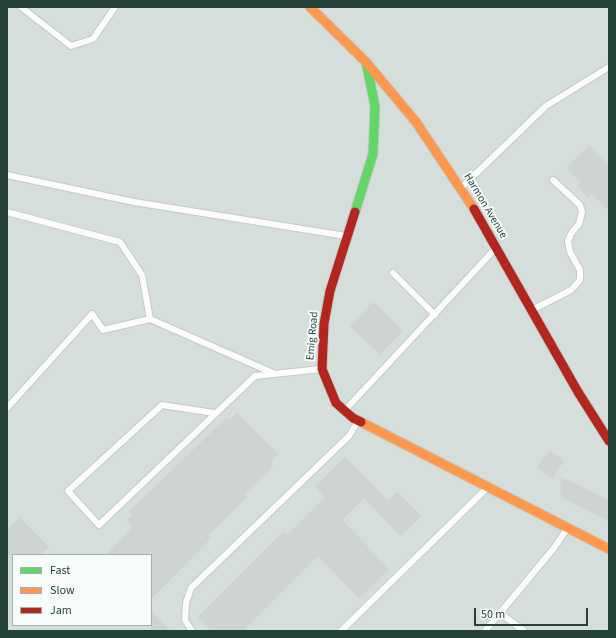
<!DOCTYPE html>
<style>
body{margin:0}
#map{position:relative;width:616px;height:638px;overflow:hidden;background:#e8edeb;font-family:"Source Sans 3",sans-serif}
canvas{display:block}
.frame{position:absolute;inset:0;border:8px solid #24423a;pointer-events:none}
.legend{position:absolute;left:12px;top:554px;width:140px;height:72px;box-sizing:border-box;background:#f7fbf9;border:1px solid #a3b1ad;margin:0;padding:5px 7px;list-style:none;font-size:12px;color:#24423a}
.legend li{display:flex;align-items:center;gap:8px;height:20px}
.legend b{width:20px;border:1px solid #a3b1ad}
.scale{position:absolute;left:474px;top:608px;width:114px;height:18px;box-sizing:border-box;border:2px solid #24423a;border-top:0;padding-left:5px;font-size:12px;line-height:14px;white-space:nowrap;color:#24423a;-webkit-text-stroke:3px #f7fbf9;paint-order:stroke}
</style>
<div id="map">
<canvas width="616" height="638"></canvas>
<div class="frame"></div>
<ul class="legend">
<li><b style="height:5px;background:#63d668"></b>Fast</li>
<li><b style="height:5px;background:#ff974d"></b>Slow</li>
<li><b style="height:5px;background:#b3261e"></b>Jam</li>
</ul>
<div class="scale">50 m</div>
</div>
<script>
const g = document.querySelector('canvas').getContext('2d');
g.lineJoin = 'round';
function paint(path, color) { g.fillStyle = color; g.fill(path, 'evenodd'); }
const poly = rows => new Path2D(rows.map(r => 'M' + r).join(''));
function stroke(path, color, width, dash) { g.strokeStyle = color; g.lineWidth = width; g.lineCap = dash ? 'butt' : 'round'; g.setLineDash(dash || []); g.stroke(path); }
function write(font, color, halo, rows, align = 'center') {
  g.font = font + ' "Source Sans 3",sans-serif'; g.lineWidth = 4; g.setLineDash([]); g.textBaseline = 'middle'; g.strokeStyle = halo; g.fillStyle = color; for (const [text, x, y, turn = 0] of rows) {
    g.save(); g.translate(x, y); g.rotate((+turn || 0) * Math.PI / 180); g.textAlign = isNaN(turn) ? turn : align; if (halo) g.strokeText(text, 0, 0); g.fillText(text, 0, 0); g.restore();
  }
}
paint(poly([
 [7,7,609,7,609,631,7,631],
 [13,555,151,555,151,625,13,625]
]), '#d6dedb');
const building = poly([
 [589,146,609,166,609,211,591,193,588,197,578,186,581,183,566,168,589,146],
 [373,302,403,331,380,354,350,326,373,302],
 [237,413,278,454,270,463,273,466,245,494,247,497,208,535,211,538,151,599,151,555,105,555,133,527,127,520,132,515,129,512,226,418,229,421,237,413],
 [550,451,564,461,552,478,537,467,550,451],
 [345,457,388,501,397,492,421,516,401,536,364,498,342,520,389,569,359,598,318,556,243,631,212,631,198,617,283,532,287,535,325,497,315,487,345,457],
 [561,477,609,501,609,521,561,497,561,477],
 [20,518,49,547,40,555,7,555,7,530,20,518],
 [151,611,171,631,151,631,151,611]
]);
paint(building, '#cfd4d2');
stroke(building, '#d1d6d4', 1);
const lane = poly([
 [21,7,71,46,93,39,115,7],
 [7,175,134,202,346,236],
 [462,187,546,106,609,67],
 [7,212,120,242,142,275,150,319,273,373],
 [393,273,435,315],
 [534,309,571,290,580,280,580,270,570,252,568,241,572,232,579,224,582,212,580,205,553,180],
 [7,408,92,314,103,330,150,319],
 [346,409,495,249],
 [214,413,162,405,68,491,99,525,255,376,321,369],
 [500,613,524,631],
 [192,631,185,620,186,603,191,588,349,436,357,423],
 [341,631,486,489],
 [485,631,554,548,567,529]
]);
const fast = poly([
 [355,212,373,154,375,106,366,62]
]);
const slow = poly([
 [310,7,366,62,416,122,474,209],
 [361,422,609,549]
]);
const jam = poly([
 [474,209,578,392,609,441],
 [355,212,330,291,324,324,322,369,336,403,353,418,361,422]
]);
stroke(lane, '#c5cac8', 8);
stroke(fast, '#c3cbc8', 11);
stroke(slow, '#c3cbc8', 11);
stroke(jam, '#c3cbc8', 11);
stroke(lane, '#fcfcfc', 6);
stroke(fast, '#63d668', 9);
stroke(slow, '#ff974d', 9);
stroke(jam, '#b3261e', 9);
write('11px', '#24423a', '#f7fbf9', [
 ["Harmon Avenue",485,206,59],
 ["Emig Road",313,336,-85]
]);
</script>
